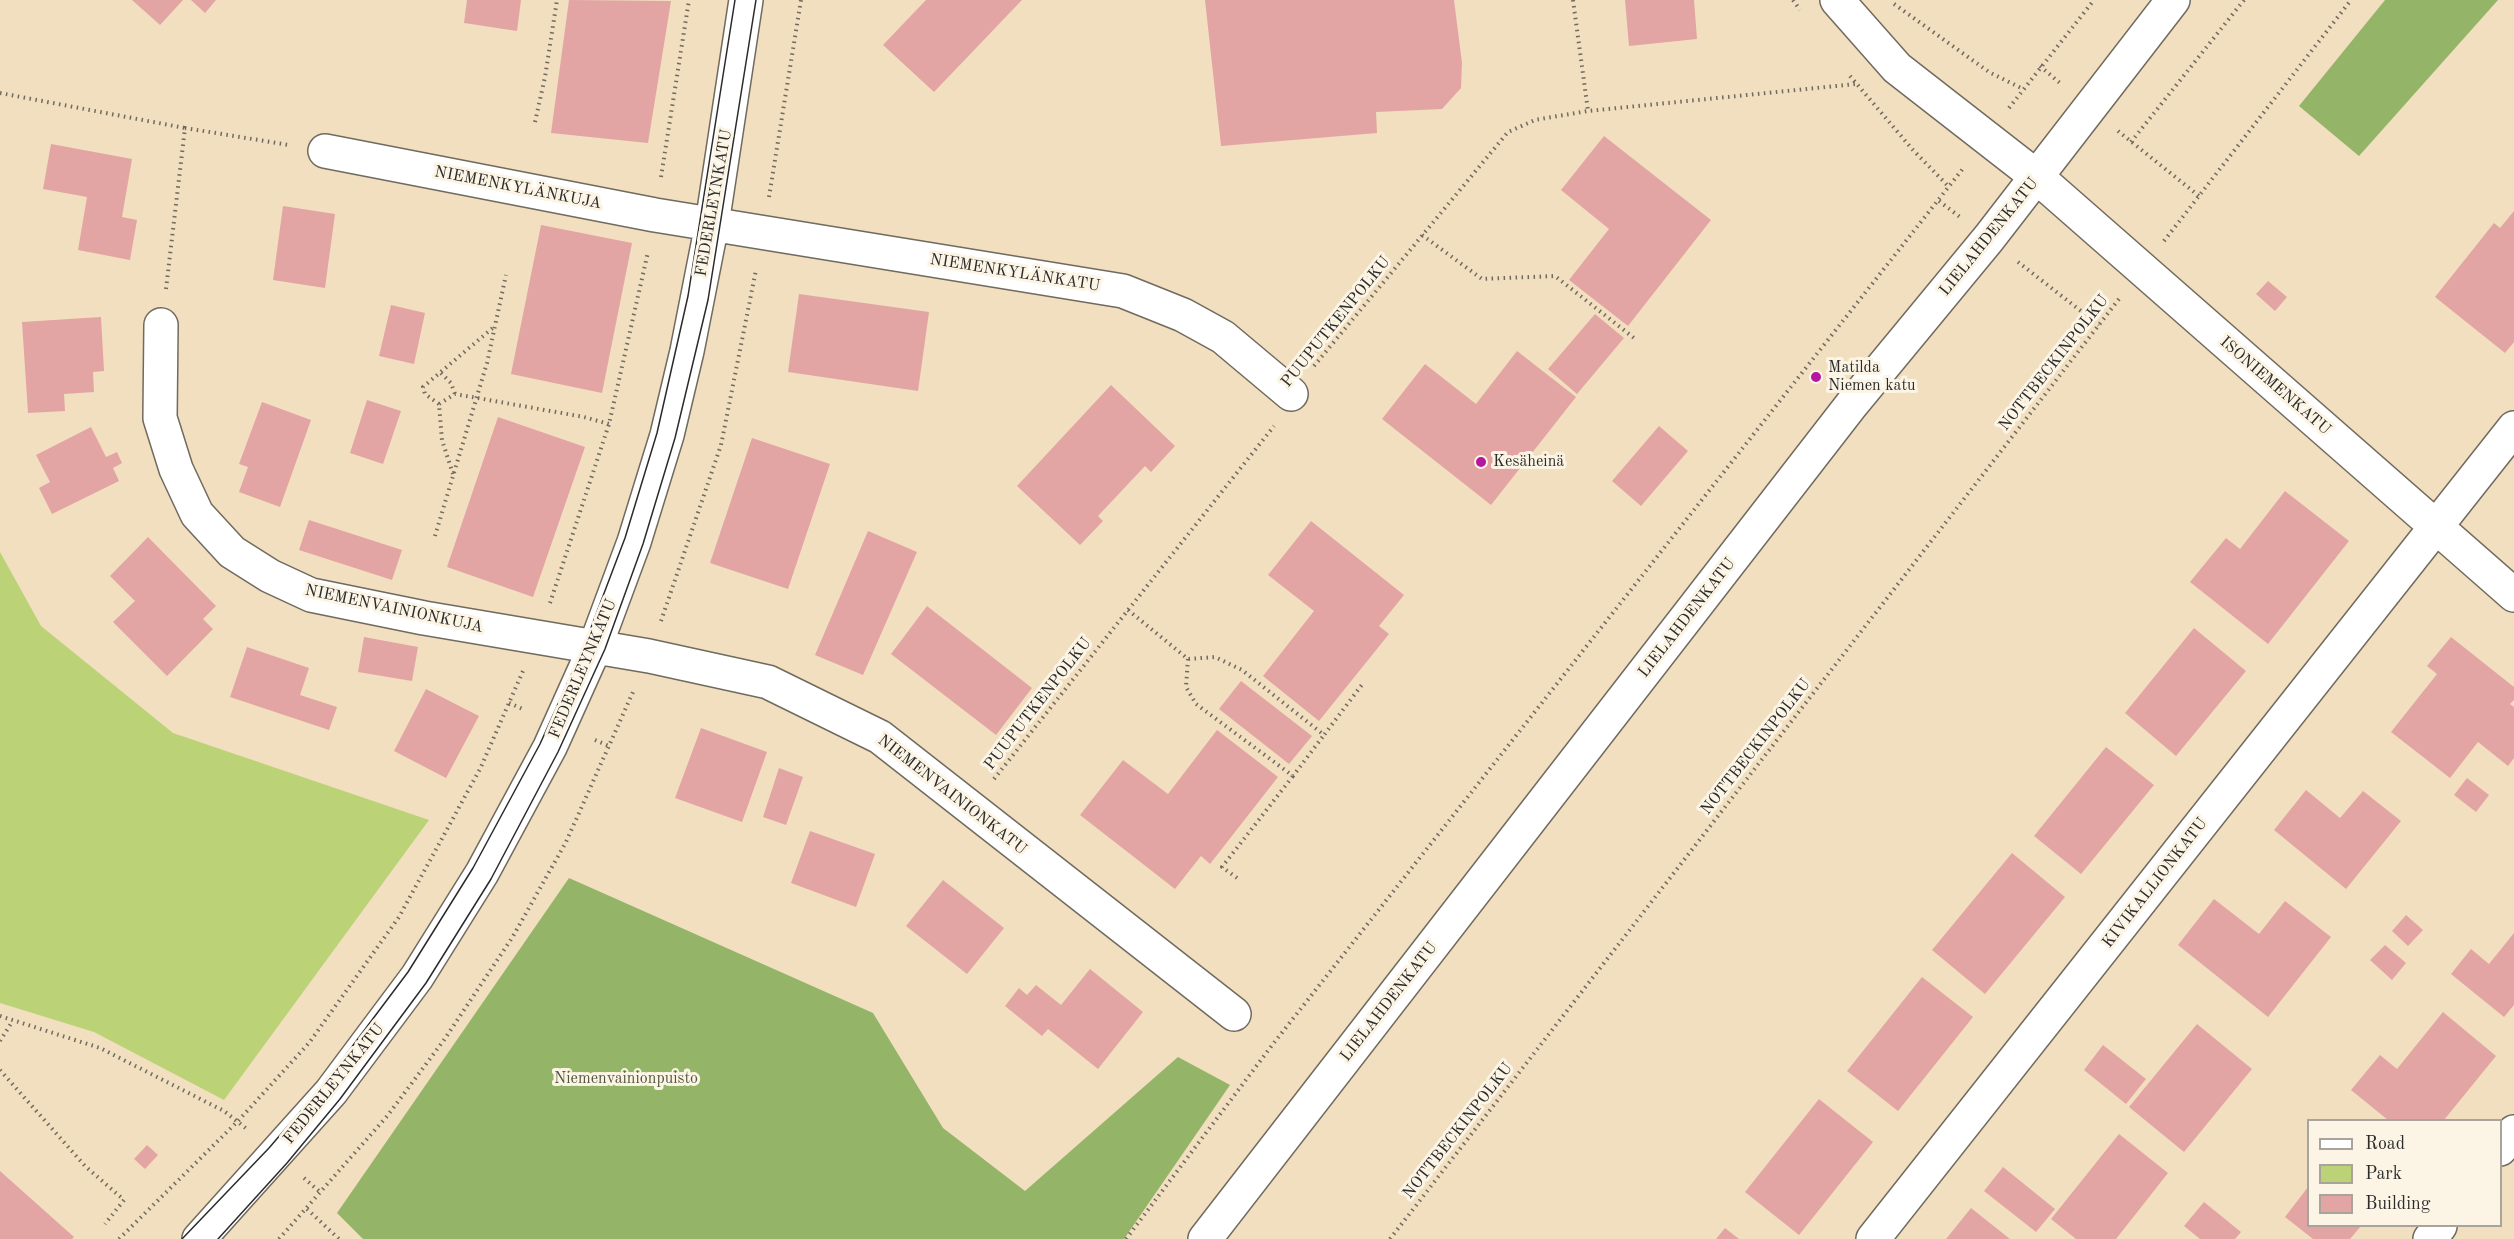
<!DOCTYPE html>
<meta charset="utf-8">
<style>
body{margin:0}
#map{position:relative;width:2514px;height:1239px;overflow:hidden;background:#f1dfc0;font-family:"Old Standard TT",serif}
canvas{display:block}
.legend{position:absolute;left:2307px;top:1119px;width:195px;height:108px;box-sizing:border-box;background:#fcf5e5;border:2px solid #a8a49b;margin:0;padding:8px 10px;list-style:none;font-size:18px;color:#2b2b2b}
.legend li{display:flex;align-items:center;gap:12px;height:30px}
.legend b{width:30px;border:2px solid #a8a49b}
</style>
<div id="map">
<canvas width="2514" height="1239"></canvas>
<ul class="legend">
<li><b style="height:8px;background:#fff"></b>Road</li>
<li><b style="height:16px;background:#bbd276"></b>Park</li>
<li><b style="height:16px;background:#e3a5a3"></b>Building</li>
</ul>
</div>
<script>
const g = document.querySelector('canvas').getContext('2d');
g.lineJoin = 'round';
function paint(path, color) { g.fillStyle = color; g.fill(path, 'evenodd'); }
const poly = rows => new Path2D(rows.map(r => 'M' + r).join(''));
function stroke(path, color, width, dash) { g.strokeStyle = color; g.lineWidth = width; g.lineCap = dash ? 'butt' : 'round'; g.setLineDash(dash || []); g.stroke(path); }
function write(font, color, halo, rows, align = 'center') {
  g.font = font + ' "Old Standard TT",serif'; g.lineWidth = 6; g.setLineDash([]); g.textBaseline = 'middle'; g.strokeStyle = halo; g.fillStyle = color; for (const [text, x, y, turn = 0] of rows) {
    g.save(); g.translate(x, y); g.rotate((+turn || 0) * Math.PI / 180); g.textAlign = isNaN(turn) ? turn : align; if (halo) g.strokeText(text, 0, 0); g.fillText(text, 0, 0); g.restore();
  }
}
paint(poly([
 [0,552,41,626,173,733,429,820,224,1100,94,1032,0,1003]
]), '#bbd276');
paint(poly([
 [2385,0,2498,0,2359,156,2299,106],
 [569,878,873,1013,943,1128,1025,1191,1178,1057,1230,1085,1124,1239,363,1239,337,1213]
]), '#94b467');
paint(poly([
 [132,0,183,0,160,25],
 [191,0,216,0,205,13],
 [467,0,521,0,517,31,464,23],
 [569,0,671,1,648,143,551,133],
 [926,0,1022,0,934,92,883,45],
 [1205,0,1454,0,1462,63,1461,88,1442,109,1376,112,1377,133,1221,146],
 [1625,0,1694,0,1697,39,1629,46],
 [1604,136,1711,220,1628,326,1569,280,1609,229,1561,190],
 [51,144,132,159,122,217,137,220,130,260,78,250,87,197,43,189],
 [283,206,335,214,325,288,273,280],
 [2514,211,2514,342,2505,353,2435,297,2494,223,2500,228],
 [541,225,632,243,602,393,511,374],
 [2268,281,2287,297,2275,311,2256,294],
 [799,294,929,312,918,391,788,372],
 [391,305,425,313,414,364,379,356],
 [1595,314,1624,338,1577,394,1548,369],
 [101,317,104,371,93,372,94,392,64,394,65,411,28,413,22,322],
 [1517,351,1576,397,1491,505,1382,419,1425,364,1476,404],
 [1111,385,1175,446,1151,472,1145,466,1098,516,1103,521,1080,545,1017,486],
 [367,400,401,411,383,464,350,453],
 [262,402,311,420,280,507,239,492,248,467,239,464],
 [498,417,585,447,533,597,447,567],
 [1659,426,1688,451,1641,506,1612,481],
 [91,427,106,457,117,452,122,463,113,468,119,481,52,514,39,488,50,482,36,455],
 [752,438,830,464,788,589,710,563],
 [2285,491,2349,541,2268,644,2190,582,2226,538,2240,549],
 [309,520,402,550,392,580,299,550],
 [1311,521,1404,595,1379,626,1389,634,1319,721,1263,676,1314,611,1268,575],
 [868,531,917,552,863,675,815,655],
 [148,537,216,606,203,619,213,629,167,676,113,622,135,601,110,576],
 [927,606,1032,688,996,735,891,654],
 [2194,628,2246,671,2176,756,2125,713],
 [364,637,418,647,412,681,358,672],
 [2451,637,2514,687,2514,700,2510,704,2514,707,2514,758,2508,766,2478,742,2450,778,2391,732,2437,674,2427,666],
 [247,647,309,668,300,695,337,707,329,730,230,697],
 [1241,681,1312,736,1289,764,1219,709],
 [426,689,479,716,446,778,394,751],
 [701,728,767,752,742,822,675,798],
 [1217,730,1278,777,1210,864,1201,856,1175,889,1080,815,1123,760,1168,794],
 [2106,747,2154,785,2081,874,2034,836],
 [779,768,803,777,786,825,763,817],
 [2467,778,2489,795,2476,812,2454,795],
 [2306,790,2340,818,2363,791,2401,821,2346,889,2274,830],
 [810,831,875,854,856,907,791,883],
 [2012,853,2065,897,1985,994,1932,950],
 [943,880,1004,928,967,974,906,926],
 [2214,899,2259,934,2285,901,2331,937,2268,1017,2178,945],
 [2406,915,2423,930,2408,946,2392,931],
 [2514,933,2514,1005,2504,1017,2451,974,2471,949,2489,964],
 [2385,945,2406,963,2392,980,2370,960],
 [1090,969,1143,1012,1098,1069,1048,1029,1042,1036,1005,1006,1019,988,1027,995,1036,985,1061,1005],
 [1922,977,1973,1017,1898,1111,1847,1071],
 [2443,1012,2496,1056,2444,1120,2388,1120,2351,1090,2380,1055,2397,1069],
 [2197,1024,2252,1069,2184,1152,2129,1107],
 [2103,1045,2146,1079,2126,1104,2084,1070],
 [1819,1099,1873,1142,1799,1235,1745,1192],
 [2119,1134,2168,1173,2116,1239,2076,1239,2051,1219],
 [147,1145,158,1155,145,1169,134,1159],
 [2003,1167,2055,1209,2036,1232,1984,1191],
 [0,1171,74,1237,72,1239,0,1239],
 [2308,1187,2308,1226,2361,1226,2350,1239,2313,1239,2285,1217],
 [2204,1202,2241,1232,2235,1239,2200,1239,2184,1226],
 [1971,1208,2010,1239,1946,1239],
 [1725,1228,1739,1239,1716,1239]
]), '#e3a5a3');
const minor = poly([
 [1837,0,1897,68,2037,177,2514,595],
 [325,151,655,215,1123,291,1183,315,1223,337,1291,394],
 [161,325,160,418,176,469,197,514,232,552,270,576,311,595,424,618,649,656,768,682,880,737,1234,1014],
 [2500,1149,2514,1132],
 [199,1239,331,1092,417,977,482,873,550,747,595,647,634,542,667,435,687,351,712,224,746,0],
 [1873,1239,2514,428],
 [2430,1239,2440,1226]
]);
const major = poly([
 [1205,1239,1852,404,1989,238,2173,0]
]);
stroke(minor, '#706a5f', 36);
stroke(major, '#706a5f', 36);
stroke(poly([
 [1573,0,1588,111],
 [1793,0,1800,10],
 [1894,4,1989,72,2023,89],
 [2040,66,2061,84],
 [1850,76,1913,150,1949,187],
 [0,93,185,128],
 [2009,108,2094,0],
 [535,122,545,77,557,0],
 [2118,131,2199,196],
 [2131,142,2244,0],
 [661,177,689,0],
 [769,197,801,0],
 [1939,201,1960,217],
 [1422,235,1482,279,1555,276,1634,338],
 [2164,241,2351,0],
 [2018,262,2099,325],
 [166,289,185,128,289,145],
 [1314,366,1508,132,1535,120,1588,111,1856,84],
 [441,373,451,383,455,394],
 [439,404,425,394,423,387,495,326],
 [453,474,442,440,439,404,455,394,584,417,609,424],
 [435,536,487,363,506,275],
 [550,603,609,424,648,252],
 [1128,610,1188,659,1215,657,1242,670,1324,735,1364,682],
 [661,621,721,445,756,270],
 [1188,659,1186,687,1196,704,1293,776,1324,735],
 [509,703,525,710],
 [595,740,609,746],
 [994,779,1274,426],
 [1237,878,1222,867,1293,776],
 [0,1016,100,1048,224,1111,248,1130],
 [0,1041,12,1022],
 [0,1070,85,1166,124,1200,105,1224],
 [304,1178,320,1192],
 [307,1209,339,1239],
 [119,1239,238,1121,309,1043,399,917,480,769,523,671],
 [279,1239,388,1115,444,1040,512,938,566,842,633,692],
 [1126,1239,1273,1044,1965,166],
 [1390,1239,2119,299]
]), '#706a5f', 4, [1.5, 4.5]);
stroke(minor, '#fff', 33);
stroke(major, '#fff', 33);
stroke(poly([
 [182,1239,269,1148,324,1084,408,972,473,868,540,744,584,646,625,538,657,433,688,296,735,0],
 [218,1239,287,1163,340,1099,426,983,491,879,558,752,605,649,643,544,675,438,708,300,756,0]
]), '#2b2b2b', 1.5);
for (const [x, y, r, color] of [
 [1816,377,6,"#b5179e"],
 [1481,462,6,"#b5179e"]
]) { const dot = new Path2D(); dot.arc(x, y, r, 0, 2 * Math.PI); g.fillStyle = color; g.fill(dot); stroke(dot, '#fcf5e5', 2); }
write('16px', '#2b2b2b', '#fcf5e5', [
 ["NIEMENKYLÄNKUJA",518,188,11],
 ["FEDERLEYNKATU",714,203,-80],
 ["LIELAHDENKATU",1989,237,-51],
 ["NIEMENKYLÄNKATU",1015,273,9],
 ["PUUPUTKENPOLKU",1336,322,-51],
 ["NOTTBECKINPOLKU",2054,363,-52],
 ["ISONIEMENKATU",2275,386,41],
 ["NIEMENVAINIONKUJA",394,609,12],
 ["LIELAHDENKATU",1687,618,-52],
 ["FEDERLEYNKATU",583,669,-67],
 ["PUUPUTKENPOLKU",1038,704,-52],
 ["NOTTBECKINPOLKU",1756,747,-52],
 ["NIEMENVAINIONKATU",952,795,38],
 ["KIVIKALLIONKATU",2155,883,-52],
 ["LIELAHDENKATU",1389,1002,-52],
 ["FEDERLEYNKATU",334,1084,-51],
 ["NOTTBECKINPOLKU",1458,1131,-52]
]);
write('16px', '#2b2b2b', '#fcf5e5', [
 ["Matilda",1828,368],
 ["Niemen katu",1828,386],
 ["Kesäheinä",1493,462]
], 'left');
write('16px', '#4f553e', '#fcf5e5', [
 ["Niemenvainionpuisto",626,1079]
]);
</script>
